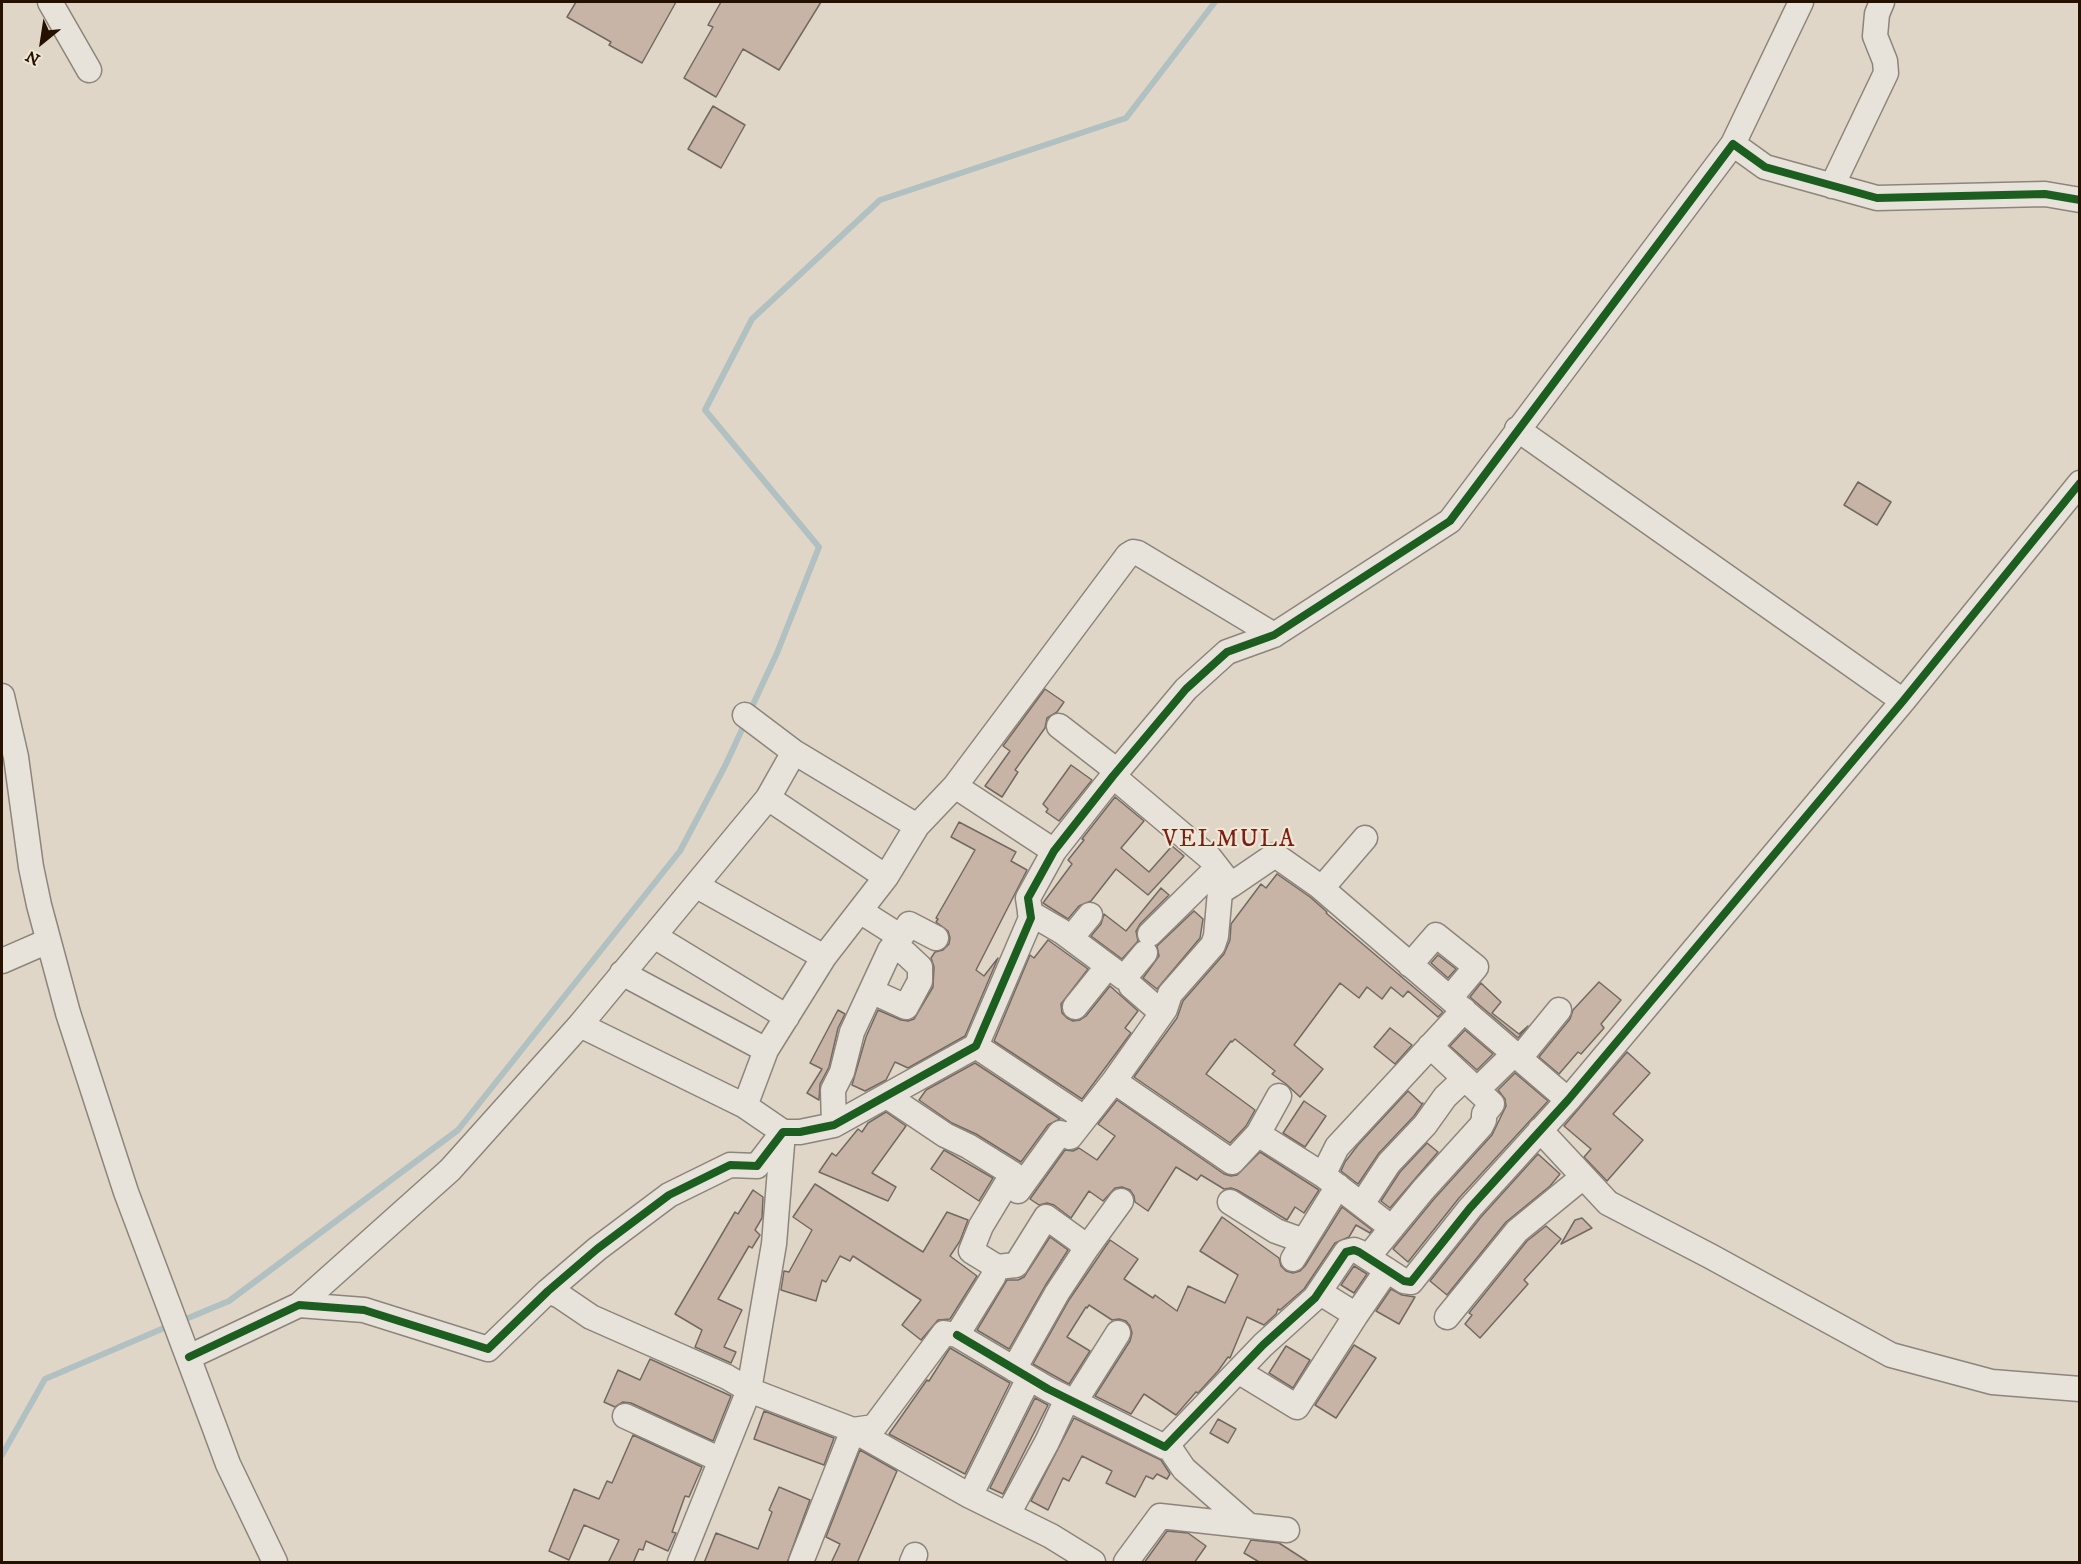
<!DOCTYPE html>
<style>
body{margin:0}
#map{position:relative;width:2081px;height:1564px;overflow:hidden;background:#e0d6c8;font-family:"IM FELL DW Pica",serif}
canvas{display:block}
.frame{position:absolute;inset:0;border:3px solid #241100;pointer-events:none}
.north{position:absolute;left:12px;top:12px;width:60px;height:60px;-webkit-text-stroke:4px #f1e6d4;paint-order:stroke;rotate:210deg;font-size:16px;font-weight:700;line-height:24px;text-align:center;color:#241100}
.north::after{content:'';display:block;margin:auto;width:21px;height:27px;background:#241100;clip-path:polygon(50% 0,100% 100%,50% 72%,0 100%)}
</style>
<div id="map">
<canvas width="2081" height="1564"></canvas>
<div class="frame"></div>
<div class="north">N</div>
</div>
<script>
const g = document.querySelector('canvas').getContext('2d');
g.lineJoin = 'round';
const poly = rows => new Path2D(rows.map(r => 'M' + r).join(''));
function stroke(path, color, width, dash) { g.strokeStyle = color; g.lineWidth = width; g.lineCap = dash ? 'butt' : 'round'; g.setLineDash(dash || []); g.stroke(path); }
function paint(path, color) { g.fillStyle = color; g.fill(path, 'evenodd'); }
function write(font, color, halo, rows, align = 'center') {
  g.font = font + ' "IM FELL DW Pica",serif'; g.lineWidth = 4.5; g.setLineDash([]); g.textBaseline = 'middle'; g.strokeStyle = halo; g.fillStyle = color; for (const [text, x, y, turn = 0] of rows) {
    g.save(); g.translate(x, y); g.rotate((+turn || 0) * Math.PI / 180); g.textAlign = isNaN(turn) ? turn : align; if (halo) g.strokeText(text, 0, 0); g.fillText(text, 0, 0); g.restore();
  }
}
stroke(poly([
 [749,713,777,653,819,547,705,410,752,319,880,200,1126,118,1215,2],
 [181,1321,229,1301,458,1130,680,851,725,766,745,723],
 [2,1455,45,1379,171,1325]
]), '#b1c0c0', 6);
const building = poly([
 [576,2,676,2,642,63,609,45,611,42,567,17,576,2],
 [721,2,821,2,779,70,743,49,716,97,684,78,713,27,708,25,721,2],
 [713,106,745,125,721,168,688,149,713,106],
 [1858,482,1891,502,1877,525,1844,505,1858,482],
 [1045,689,1064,702,1057,712,1047,718,1045,728,1015,770,1018,772,1002,797,985,786,1010,751,1003,746,1045,689],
 [1071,765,1092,780,1059,821,1046,812,1048,809,1043,804,1071,765],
 [1115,797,1144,821,1121,848,1149,872,1172,846,1184,856,1148,895,1116,869,1091,901,1079,906,1068,919,1043,903,1072,864,1068,860,1084,840,1082,839,1115,797],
 [959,822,1016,852,1011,861,1027,870,976,970,984,976,998,958,965,1036,908,1068,895,1062,886,1080,865,1091,852,1085,866,1037,878,1010,901,1020,908,1021,914,1019,933,987,934,967,931,958,935,952,943,950,949,944,950,938,948,931,936,922,938,919,936,918,975,850,951,837,959,822],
 [1277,874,1310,897,1327,912,1326,913,1443,1012,1438,1017,1408,991,1403,997,1391,987,1382,999,1367,987,1359,998,1340,983,1294,1045,1323,1069,1300,1097,1286,1084,1272,1074,1275,1071,1235,1039,1232,1042,1231,1041,1206,1074,1255,1110,1246,1126,1230,1143,1134,1077,1177,1018,1183,1001,1224,954,1230,940,1231,924,1261,884,1266,888,1277,874],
 [1161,888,1169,895,1140,924,1136,931,1138,941,1122,959,1091,936,1101,924,1104,914,1126,931,1161,888],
 [1194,911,1203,919,1200,938,1157,989,1143,978,1159,956,1157,946,1194,911],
 [1048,940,1088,969,1061,1004,1062,1013,1067,1018,1073,1021,1080,1020,1086,1016,1110,986,1138,1011,1125,1028,1131,1033,1082,1099,994,1041,1030,955,1034,958,1048,940],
 [1438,955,1456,969,1448,978,1431,963,1438,955],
 [1599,982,1621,1000,1601,1024,1604,1028,1581,1054,1578,1052,1559,1074,1539,1057,1570,1019,1573,1010,1599,982],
 [1481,983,1501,1002,1492,1013,1519,1034,1528,1026,1518,1038,1470,997,1481,983],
 [838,1010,845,1014,838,1028,829,1067,820,1084,819,1100,807,1093,822,1069,810,1063,838,1010],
 [1390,1028,1412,1045,1395,1064,1374,1047,1390,1028],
 [1465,1030,1493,1054,1477,1070,1450,1046,1465,1030],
 [1627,1052,1650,1073,1613,1114,1643,1140,1607,1181,1584,1157,1591,1149,1564,1126,1627,1052],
 [975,1063,1060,1119,1048,1125,1021,1162,976,1134,952,1123,919,1100,926,1090,975,1063],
 [1515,1073,1548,1101,1459,1198,1408,1262,1393,1249,1434,1199,1492,1135,1506,1106,1505,1099,1498,1090,1515,1073],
 [1408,1091,1422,1104,1423,1103,1414,1116,1379,1153,1358,1184,1341,1171,1345,1162,1358,1145,1408,1091],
 [1117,1100,1224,1174,1231,1176,1237,1175,1260,1152,1319,1190,1304,1213,1295,1207,1287,1220,1237,1190,1231,1188,1224,1189,1201,1175,1197,1180,1176,1167,1148,1211,1135,1202,1134,1196,1130,1190,1122,1187,1115,1188,1103,1201,1089,1191,1071,1218,1054,1205,1047,1203,1039,1205,1030,1199,1065,1150,1073,1151,1079,1148,1097,1160,1115,1136,1098,1124,1117,1100],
 [1304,1101,1326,1116,1305,1147,1283,1133,1304,1101],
 [886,1112,906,1126,872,1173,896,1187,888,1201,819,1172,832,1153,836,1156,858,1129,862,1132,868,1123,886,1112],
 [1427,1143,1438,1152,1390,1208,1381,1201,1400,1172,1427,1143],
 [944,1150,993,1178,979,1201,931,1169,944,1150],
 [1538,1154,1560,1174,1550,1186,1506,1222,1447,1295,1430,1281,1481,1217,1538,1154],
 [815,1184,923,1252,947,1212,968,1220,960,1241,950,1256,977,1276,950,1319,938,1320,921,1340,902,1325,921,1300,853,1256,850,1261,840,1256,826,1282,822,1280,816,1301,781,1290,784,1271,789,1272,812,1230,793,1217,815,1184],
 [753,1190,763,1197,762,1218,755,1230,760,1235,752,1248,749,1246,718,1299,742,1310,724,1347,736,1352,731,1363,695,1347,702,1330,675,1314,735,1212,738,1214,753,1190],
 [1342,1207,1372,1230,1370,1233,1356,1225,1349,1237,1335,1243,1304,1289,1280,1310,1278,1309,1276,1314,1264,1325,1247,1317,1230,1358,1228,1357,1218,1371,1198,1393,1196,1392,1176,1415,1144,1394,1131,1414,1095,1396,1130,1341,1132,1333,1130,1326,1126,1321,1119,1319,1112,1320,1089,1305,1087,1308,1086,1307,1067,1337,1090,1351,1069,1384,1033,1364,1069,1300,1110,1240,1138,1259,1124,1279,1153,1298,1155,1295,1177,1311,1188,1286,1225,1303,1238,1275,1200,1251,1222,1217,1279,1258,1281,1266,1286,1271,1293,1273,1300,1271,1305,1266,1342,1207],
 [1582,1218,1592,1228,1561,1244,1575,1220,1582,1218],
 [1546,1226,1561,1239,1524,1280,1528,1284,1480,1338,1465,1324,1472,1315,1469,1313,1527,1241,1546,1226],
 [1050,1237,1068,1250,1045,1286,1009,1349,977,1330,1007,1280,1018,1280,1024,1277,1050,1237],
 [1354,1266,1367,1274,1354,1293,1341,1285,1354,1266],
 [1391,1289,1402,1295,1415,1297,1399,1324,1376,1311,1391,1289],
 [1354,1345,1376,1358,1336,1418,1315,1405,1354,1345],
 [1286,1346,1310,1360,1293,1388,1269,1373,1286,1346],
 [950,1348,1010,1383,965,1474,889,1434,927,1380,929,1381,950,1348],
 [650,1359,731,1396,713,1441,631,1403,623,1402,615,1407,604,1402,618,1370,640,1380,650,1359],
 [1035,1398,1048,1405,1003,1494,990,1488,1035,1398],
 [764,1411,834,1438,824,1465,754,1439,764,1411],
 [1074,1418,1161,1460,1170,1474,1167,1479,1157,1474,1153,1479,1146,1476,1135,1497,1106,1483,1112,1471,1082,1456,1069,1481,1063,1478,1048,1510,1031,1501,1074,1418],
 [1218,1419,1236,1429,1228,1443,1210,1433,1218,1419],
 [633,1435,702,1467,689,1497,685,1496,672,1532,676,1533,668,1551,646,1541,643,1550,639,1549,633,1563,608,1563,619,1540,584,1525,569,1560,549,1551,574,1489,599,1499,607,1481,612,1483,633,1435],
 [860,1450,897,1471,857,1563,831,1563,840,1544,826,1537,860,1450],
 [779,1487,810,1500,787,1563,704,1563,716,1533,758,1549,772,1512,769,1510,779,1487],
 [1167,1531,1188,1533,1206,1546,1194,1563,1144,1563,1167,1531],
 [1251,1540,1279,1543,1310,1563,1261,1563,1244,1553,1251,1540]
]);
paint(building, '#c7b4a7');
stroke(building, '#726a61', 1.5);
const minor = poly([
 [50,2,89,70],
 [1733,144,1801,2],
 [1832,186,1886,73,1885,61,1875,36,1877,14,1882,2],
 [1517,429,1903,701],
 [2,696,16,757,31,867,39,905,68,1013,126,1192,214,1426,228,1464,275,1562],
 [1059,726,1117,771],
 [794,752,917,826],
 [1113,776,1210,858,1231,885,1275,855,1319,886,1568,1100],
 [955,786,1054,851],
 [768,798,886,877],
 [697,886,824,957],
 [1322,888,1365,838],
 [1030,913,1061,931,1108,966,1075,1007],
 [1150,934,1217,868],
 [654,936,787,1017],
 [901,937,909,924,936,938],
 [1071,938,1090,915],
 [2,961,48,941],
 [1410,965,1436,935,1476,967,1450,998],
 [1108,966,1124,978,1145,953],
 [622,973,766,1050],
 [1131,986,1162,1013],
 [871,991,906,1007,920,981,920,967,905,953,893,947],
 [580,1025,745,1106],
 [976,1046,1084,1118],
 [1519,1059,1559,1010],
 [1114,1081,1232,1162,1258,1134,1323,1175,1337,1147,1464,1010],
 [1477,1090,1514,1054],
 [887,1096,945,1135,968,1146,1013,1174,1007,1183],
 [834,1125,833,1090,842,1072,852,1032,890,950,901,937,860,911],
 [1540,1130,1608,1203,1710,1256,1891,1355,1992,1382,2080,1389],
 [1258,1134,1279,1096],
 [1323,1175,1392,1228],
 [1230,1202,1276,1231,1304,1241],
 [1362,1204,1389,1163,1425,1125,1445,1097,1464,1079],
 [1086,1249,1121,1201],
 [1368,1257,1423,1190,1481,1126,1484,1120,1484,1114,1492,1104,1430,1046],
 [1293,1259,1338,1186],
 [997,1267,1016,1265,1046,1217,1078,1240,1086,1249,1057,1293,1014,1369],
 [548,1291,560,1296,591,1317,727,1377,749,1390,853,1430,970,1496,1051,1536,1093,1562],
 [299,1305,450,1170,580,1025,768,798,794,752,745,715],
 [1356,1315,1387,1270],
 [1447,1317,1517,1231,1583,1177],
 [957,1335,1048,1389,1165,1447,1263,1345,1315,1298,1346,1252,1354,1250,1359,1252,1404,1281,1411,1282,1470,1208,1568,1100,1903,701,2080,483],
 [189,1357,299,1305,364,1310,488,1349,548,1291,597,1249,669,1195,730,1165,757,1166,783,1132,800,1132,834,1125,976,1046,1031,918,1028,898,1054,851,1113,776,1186,689,1227,652,1274,635,1450,521,1733,144,1765,167,1877,198,2045,194,2080,200],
 [1238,1371,1297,1407,1356,1315,1319,1292],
 [1074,1403,1118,1333],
 [625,1416,721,1460],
 [1167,1444,1184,1469,1248,1525],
 [970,1496,1029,1378],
 [1008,1514,1047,1442,1067,1399],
 [680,1562,749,1390,774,1244,783,1132,745,1106,766,1050,824,957,886,877,917,826,955,786,1128,555,1133,552,1138,553,1274,635],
 [801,1562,853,1430,874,1427,944,1333,957,1335,993,1277,997,1267,971,1251,981,1226,1007,1183,1018,1191,1060,1133,1070,1137,1114,1081,1165,1009,1170,994,1213,945,1216,936,1220,892,1231,885],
 [912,1562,915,1555],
 [1126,1562,1160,1516,1287,1530]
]);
stroke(minor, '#8d857b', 27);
stroke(minor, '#e7e2da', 24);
stroke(poly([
 [957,1335,1048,1389,1165,1447,1263,1345,1315,1298,1346,1252,1354,1250,1359,1252,1404,1281,1411,1282,1470,1208,1568,1100,1903,701,2080,483],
 [189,1357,299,1305,364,1310,488,1349,548,1291,597,1249,669,1195,730,1165,757,1166,783,1132,800,1132,834,1125,976,1046,1031,918,1028,898,1054,851,1113,776,1186,689,1227,652,1274,635,1450,521,1733,144,1765,167,1877,198,2045,194,2080,200]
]), '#1b5e20', 8);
g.letterSpacing = '1.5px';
write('24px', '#7a1f14', '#f1e6d4', [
 ["VELMULA",1229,841]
]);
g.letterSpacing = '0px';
</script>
